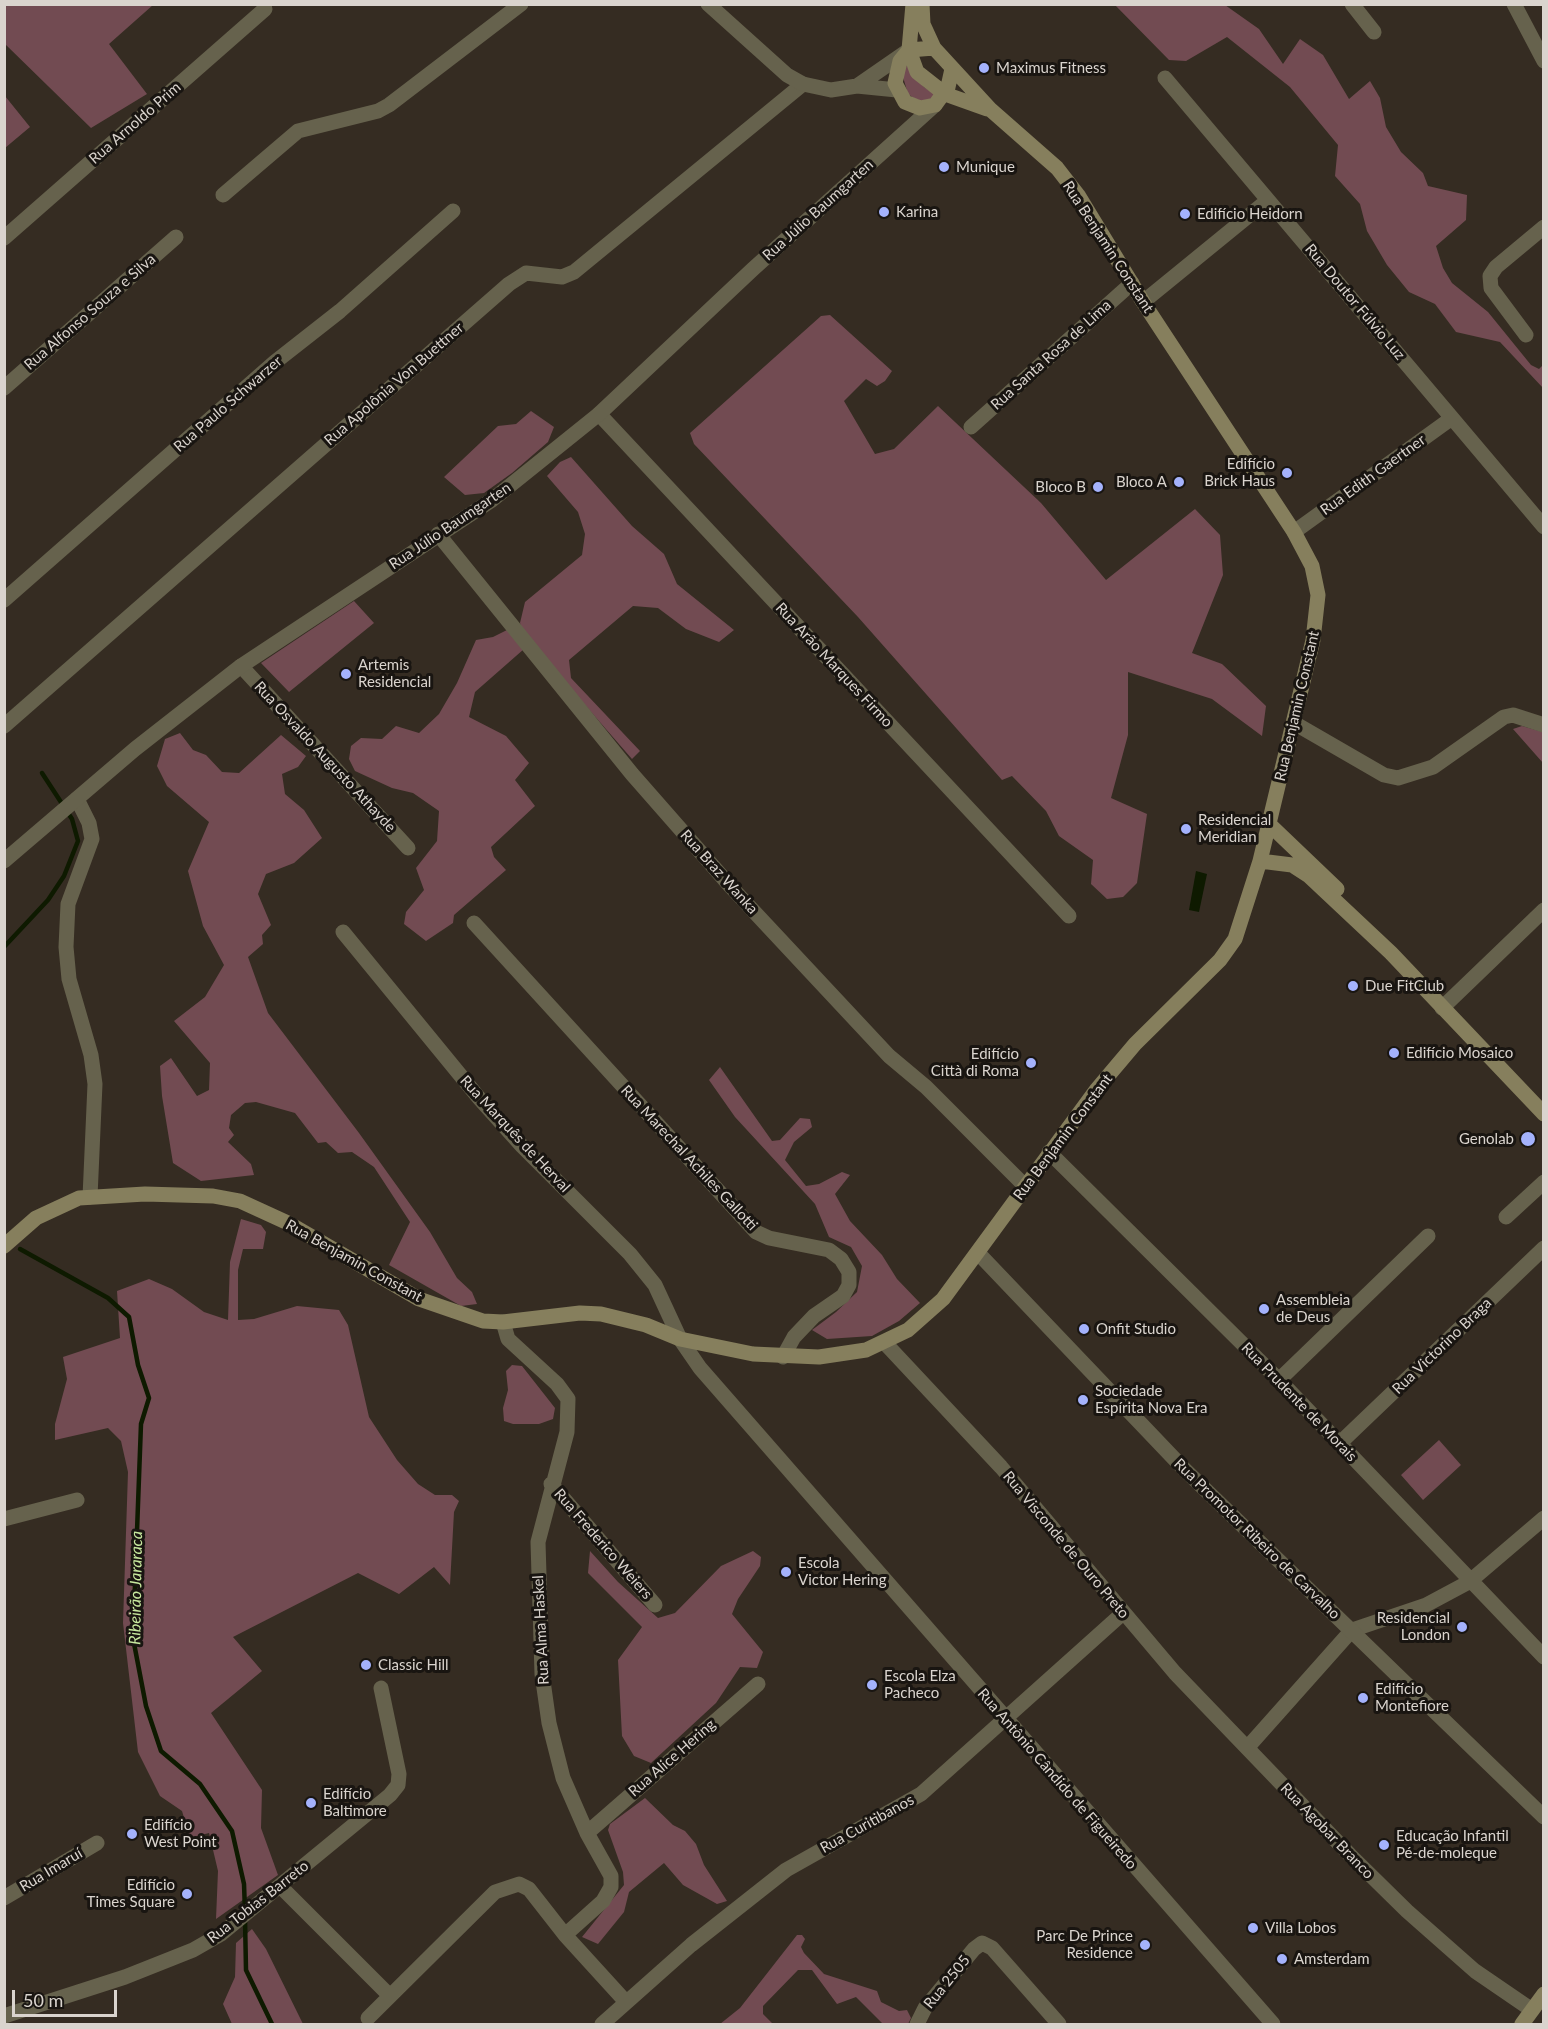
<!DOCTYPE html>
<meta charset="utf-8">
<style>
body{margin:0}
#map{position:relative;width:1548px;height:2029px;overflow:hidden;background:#352c22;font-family:Lato,sans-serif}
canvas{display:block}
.frame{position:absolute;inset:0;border:6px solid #dad4ce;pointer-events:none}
.scale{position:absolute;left:12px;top:1990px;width:105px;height:27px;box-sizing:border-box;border:3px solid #dad4ce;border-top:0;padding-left:8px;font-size:18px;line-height:21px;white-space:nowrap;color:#dad4ce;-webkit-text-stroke:4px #191511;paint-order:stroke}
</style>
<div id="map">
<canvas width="1548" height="2029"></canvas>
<div class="frame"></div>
<div class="scale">50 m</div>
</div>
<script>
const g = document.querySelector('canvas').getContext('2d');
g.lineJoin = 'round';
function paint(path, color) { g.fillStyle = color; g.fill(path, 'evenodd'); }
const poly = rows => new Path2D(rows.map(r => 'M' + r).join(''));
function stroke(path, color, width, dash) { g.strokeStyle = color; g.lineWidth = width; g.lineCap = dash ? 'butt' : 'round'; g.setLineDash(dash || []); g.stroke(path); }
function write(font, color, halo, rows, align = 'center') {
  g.font = font + ' Lato,sans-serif'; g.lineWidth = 6; g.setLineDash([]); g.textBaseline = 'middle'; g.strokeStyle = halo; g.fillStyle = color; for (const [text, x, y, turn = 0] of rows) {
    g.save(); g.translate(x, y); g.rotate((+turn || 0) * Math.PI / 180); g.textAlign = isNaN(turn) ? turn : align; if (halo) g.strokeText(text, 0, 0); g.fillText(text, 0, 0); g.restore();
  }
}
paint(poly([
 [5,4,153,5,109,44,147,94,91,128,5,44],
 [1115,5,1225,5,1259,29,1283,64,1300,39,1323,55,1349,99,1370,81,1380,98,1386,127,1401,152,1423,173,1428,186,1467,195,1466,220,1436,246,1443,268,1452,283,1488,312,1531,365,1539,369,1543,365,1543,388,1500,342,1456,332,1435,304,1409,292,1387,265,1367,231,1360,204,1335,176,1338,145,1290,87,1227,37,1186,61,1169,60],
 [906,65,924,87,936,95,927,102,915,99,908,94,903,77],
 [5,96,30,127,5,148,4,148],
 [830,315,892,371,885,381,877,386,866,379,844,401,875,454,894,449,938,406,1041,503,1106,580,1195,509,1220,535,1223,575,1192,653,1222,664,1266,706,1262,736,1212,699,1128,672,1128,735,1111,798,1147,814,1137,883,1123,897,1107,899,1091,884,1093,860,1059,836,1046,811,1012,776,1002,780,858,617,694,444,690,433,821,316],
 [531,411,554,427,548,442,512,473,484,493,465,495,444,477,498,426,516,424],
 [571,457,632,526,664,554,677,584,734,630,719,642,686,629,658,608,633,606,569,660,571,678,640,751,632,759,524,635,520,623,525,602,582,555,585,534,578,512,547,476,560,462],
 [354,601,374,623,289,692,261,663],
 [509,629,524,649,475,692,469,717,506,736,529,763,515,780,535,806,491,847,494,857,506,870,454,915,453,923,426,941,404,924,406,912,424,890,416,868,437,841,439,811,413,793,392,788,355,771,349,759,351,746,361,738,382,739,396,726,419,733,439,714,457,683,476,640,493,637],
 [1522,726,1543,732,1543,763,1513,729],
 [180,733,193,750,206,755,222,772,239,773,281,735,306,756,298,767,282,774,285,794,304,810,322,838,294,863,266,874,258,894,271,925,262,935,263,944,248,957,268,1013,359,1133,430,1232,457,1278,472,1292,477,1304,461,1306,389,1265,410,1222,374,1167,352,1152,338,1153,326,1142,318,1143,295,1113,256,1102,245,1103,231,1115,229,1128,234,1135,228,1142,251,1164,254,1175,201,1181,173,1163,162,1096,160,1066,171,1058,197,1096,209,1090,210,1063,174,1021,205,997,224,965,203,926,188,871,209,822,167,786,157,766,165,739],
 [720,1067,772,1141,780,1140,800,1118,810,1119,812,1127,794,1142,785,1160,806,1186,819,1184,842,1172,850,1175,835,1194,850,1221,882,1255,897,1279,920,1303,899,1321,872,1336,827,1339,812,1330,836,1312,857,1292,862,1266,851,1247,829,1237,815,1204,735,1117,709,1080],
 [241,1219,261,1225,266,1232,263,1249,243,1249,238,1270,238,1320,254,1319,297,1306,339,1310,348,1325,369,1417,397,1460,418,1484,435,1495,452,1495,459,1501,454,1512,450,1585,434,1567,399,1594,358,1573,233,1637,262,1671,211,1713,262,1790,261,1828,278,1875,216,1919,218,1871,209,1833,190,1838,182,1811,160,1796,138,1752,123,1623,128,1472,121,1441,108,1428,55,1440,55,1424,67,1379,63,1357,120,1338,117,1291,149,1279,172,1289,204,1312,228,1320,230,1262],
 [512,1365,522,1366,555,1408,553,1419,539,1424,513,1424,504,1421,503,1408,508,1390,506,1371],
 [1439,1440,1461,1465,1423,1500,1401,1475],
 [590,1551,618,1582,658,1618,675,1613,721,1566,753,1551,761,1557,760,1566,738,1599,732,1614,763,1652,757,1668,740,1667,716,1703,651,1763,634,1756,622,1736,618,1660,642,1627,588,1573],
 [645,1798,673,1825,685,1831,696,1844,704,1865,727,1901,717,1904,683,1885,664,1863,629,1892,624,1912,598,1944,582,1937,624,1885,623,1872,608,1830,610,1824],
 [252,1929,266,1949,303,2024,232,2024,223,2004,235,1977,236,1943],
 [797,1935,802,1935,805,1939,801,1947,804,1953,824,1974,877,1991,881,2002,899,2011,907,2010,911,2018,908,2024,883,2024,856,1997,837,2004,812,1970,798,1970,763,2006,763,2014,773,2024,720,2024,740,2008]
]), '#724b52');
paint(poly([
 [1196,871,1207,874,1199,912,1189,910]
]), '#0e1a00');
stroke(poly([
 [4,947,48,900,64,876,78,841,72,819,42,773],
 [20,1249,108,1298,129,1317,138,1365,149,1398,141,1424,133,1638,146,1706,161,1751,200,1784,232,1831,244,1884,245,1911],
 [245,1919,246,1970,272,2024]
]), '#0e1a00', 4.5);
stroke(poly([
 [1352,4,1374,32],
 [1514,4,1544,61],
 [1165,78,1544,527],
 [223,195,298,131,378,111,389,105,521,4],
 [4,238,265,9],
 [1143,302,1268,200],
 [1526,335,1491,288,1490,276,1496,267,1544,227],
 [4,388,176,237],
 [599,414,1069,916],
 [971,427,1132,283],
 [1294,532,1452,418],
 [438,534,632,774,732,888,889,1056,926,1087,1025,1186],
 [4,600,275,362,340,311,453,211],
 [241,666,408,848],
 [1294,723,1384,775,1398,778,1433,767,1504,717,1513,715,1544,725],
 [4,726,509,284,526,273,562,277,574,272,803,84],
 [77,799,89,823,92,839,68,904,66,947,69,979,91,1055,95,1084,90,1197],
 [474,923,756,1232,769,1238,829,1250,841,1259,849,1272,849,1285,843,1296,814,1316,794,1337,783,1357],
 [343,932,479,1098,522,1146,630,1254,655,1285,680,1339,700,1368,1273,2024],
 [1442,1008,1544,910],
 [1049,1152,1279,1380,1544,1657],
 [1506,1217,1544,1182],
 [503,1322,508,1339,557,1384,568,1399,567,1432,538,1542,542,1674,549,1723,563,1778,587,1833,611,1876,611,1887,603,1901,565,1935],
 [884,1342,1001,1467,1175,1673,1350,1855,1407,1911,1475,1971,1532,2010],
 [1279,1380,1428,1236],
 [1340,1443,1544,1248],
 [551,1484,655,1605],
 [4,1519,77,1500],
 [1247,1748,1352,1630,1426,1605,1469,1582,1544,1518],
 [587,1833,758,1684],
 [280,1886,390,1996],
 [4,1898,97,1843],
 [4,2016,125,1977,193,1950,221,1934,390,1795,398,1785,399,1774,381,1688],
 [368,2018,495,1892,519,1884,529,1889,565,1935,626,2002],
 [602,2024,691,1945,786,1870,921,1794,1123,1613],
 [917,2024,925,2008,974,1949,982,1943,992,1948,1059,2024]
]), '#66624d', 15);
stroke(poly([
 [708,4,787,75,803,84,831,90,857,86,897,90],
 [857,86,909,50],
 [4,861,135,749,241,666,492,500,599,414,753,269,935,105],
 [979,1254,1184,1469,1544,1817]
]), '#66624d', 15);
stroke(poly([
 [913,4,909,50,917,72,945,94,987,109],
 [934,48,909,50,900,61,895,83,905,102,920,108,935,105,948,87,952,69],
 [1270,825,1337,889],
 [1260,861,1292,865,1309,876,1391,953,1544,1114],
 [4,1246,36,1218,79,1198,145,1194,213,1196,240,1201,288,1223,419,1299,483,1321,503,1322,580,1313,601,1314,646,1325,680,1339,753,1354,819,1357,866,1350,908,1330,943,1299,1097,1089,1135,1044,1220,960,1235,939,1260,861,1313,640,1318,595,1312,566,1294,532,1143,302,1078,195,1057,168,991,110,934,48,923,24,922,4],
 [1522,2024,1544,1994]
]), '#867f5d', 15);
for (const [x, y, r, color] of [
 [984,68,6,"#a4b2fc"],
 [944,167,6,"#a4b2fc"],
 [884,212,6,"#a4b2fc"],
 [1185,214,6,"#a4b2fc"],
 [1287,473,6,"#a4b2fc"],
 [1179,482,6,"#a4b2fc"],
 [1098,487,6,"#a4b2fc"],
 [346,674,6,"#a4b2fc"],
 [1186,829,6,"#a4b2fc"],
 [1353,986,6,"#a4b2fc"],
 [1394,1053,6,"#a4b2fc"],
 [1031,1063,6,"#a4b2fc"],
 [1528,1139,8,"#a4b2fc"],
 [1264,1309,6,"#a4b2fc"],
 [1084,1329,6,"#a4b2fc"],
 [1083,1400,6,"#a4b2fc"],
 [786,1572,6,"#a4b2fc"],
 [1462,1627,6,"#a4b2fc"],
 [366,1665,6,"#a4b2fc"],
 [872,1685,6,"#a4b2fc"],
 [1363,1698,6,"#a4b2fc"],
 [311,1803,6,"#a4b2fc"],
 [132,1834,6,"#a4b2fc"],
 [1384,1845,6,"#a4b2fc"],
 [187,1894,6,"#a4b2fc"],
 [1253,1928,6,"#a4b2fc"],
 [1145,1945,6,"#a4b2fc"],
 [1282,1959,6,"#a4b2fc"]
]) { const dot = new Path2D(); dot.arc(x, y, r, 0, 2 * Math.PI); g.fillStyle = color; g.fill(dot); stroke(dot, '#191511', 2); }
write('15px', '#dad4ce', '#191511', [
 ["Maximus Fitness",996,68],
 ["Munique",956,167],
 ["Karina",896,212],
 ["Edifício Heidorn",1197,214],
 ["Edifício",1275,464,"right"],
 ["Brick Haus",1275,481,"right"],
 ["Bloco A",1167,482,"right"],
 ["Bloco B",1086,487,"right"],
 ["Artemis",358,665],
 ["Residencial",358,682],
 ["Residencial",1198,820],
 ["Meridian",1198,837],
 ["Due FitClub",1365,986],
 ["Edifício Mosaico",1406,1053],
 ["Edifício",1019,1054,"right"],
 ["Città di Roma",1019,1071,"right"],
 ["Genolab",1514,1139,"right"],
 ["Assembleia",1276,1300],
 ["de Deus",1276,1317],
 ["Onfit Studio",1096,1329],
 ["Sociedade",1095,1391],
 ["Espírita Nova Era",1095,1408],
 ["Escola",798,1563],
 ["Victor Hering",798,1580],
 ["Residencial",1450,1618,"right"],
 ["London",1450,1635,"right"],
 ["Classic Hill",378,1665],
 ["Escola Elza",884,1676],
 ["Pacheco",884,1693],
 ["Edifício",1375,1689],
 ["Montefiore",1375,1706],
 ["Edifício",323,1794],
 ["Baltimore",323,1811],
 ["Edifício",144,1825],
 ["West Point",144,1842],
 ["Educação Infantil",1396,1836],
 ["Pé-de-moleque",1396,1853],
 ["Edifício",175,1885,"right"],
 ["Times Square",175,1902,"right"],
 ["Villa Lobos",1265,1928],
 ["Parc De Prince",1133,1936,"right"],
 ["Residence",1133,1953,"right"],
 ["Amsterdam",1294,1959]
], 'left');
write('15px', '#dad4ce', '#191511', [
 ["Rua Arnoldo Prim",135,123,-41],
 ["Rua Júlio Baumgarten",818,210,-42],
 ["Rua Benjamin Constant",1108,247,57],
 ["Rua Doutor Fúlvio Luz",1355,302,50],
 ["Rua Alfonso Souza e Silva",90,312,-41],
 ["Rua Santa Rosa de Lima",1051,355,-42],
 ["Rua Apolônia Von Buettner",394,384,-41],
 ["Rua Paulo Schwarzer",228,404,-41],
 ["Rua Edith Gaertner",1373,475,-36],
 ["Rua Júlio Baumgarten",450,526,-34],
 ["Rua Arão Marques Firmo",834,665,47],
 ["Rua Benjamin Constant",1297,706,-77],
 ["Rua Osvaldo Augusto Athayde",325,757,47],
 ["Rua Braz Wanka",719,872,48],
 ["Rua Marquês de Herval",515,1134,47],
 ["Rua Benjamin Constant",1063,1137,-53],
 ["Rua Marechal Achiles Gallotti",689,1158,47],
 ["Rua Benjamin Constant",354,1261,29],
 ["Rua Victorino Braga",1442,1346,-44],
 ["Rua Prudente de Morais",1299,1402,46],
 ["Rua Promotor Ribeiro de Carvalho",1257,1539,44],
 ["Rua Frederico Weiers",603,1544,49],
 ["Rua Visconde de Ouro Preto",1066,1545,50],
 ["Rua Alma Haskel",541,1630,-93],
 ["Rua Alice Hering",672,1758,-41],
 ["Rua Antônio Cândido de Figueiredo",1057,1779,49],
 ["Rua Curitibanos",867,1824,-29],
 ["Rua Agobar Branco",1327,1831,46],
 ["Rua Imaruí",51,1870,-31],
 ["Rua Tobias Barreto",258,1902,-38],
 ["Rua 2505",947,1982,-51]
]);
write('italic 16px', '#c8e99f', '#191511', [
 ["Ribeirão Jararaca",136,1588,-89]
]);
</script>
